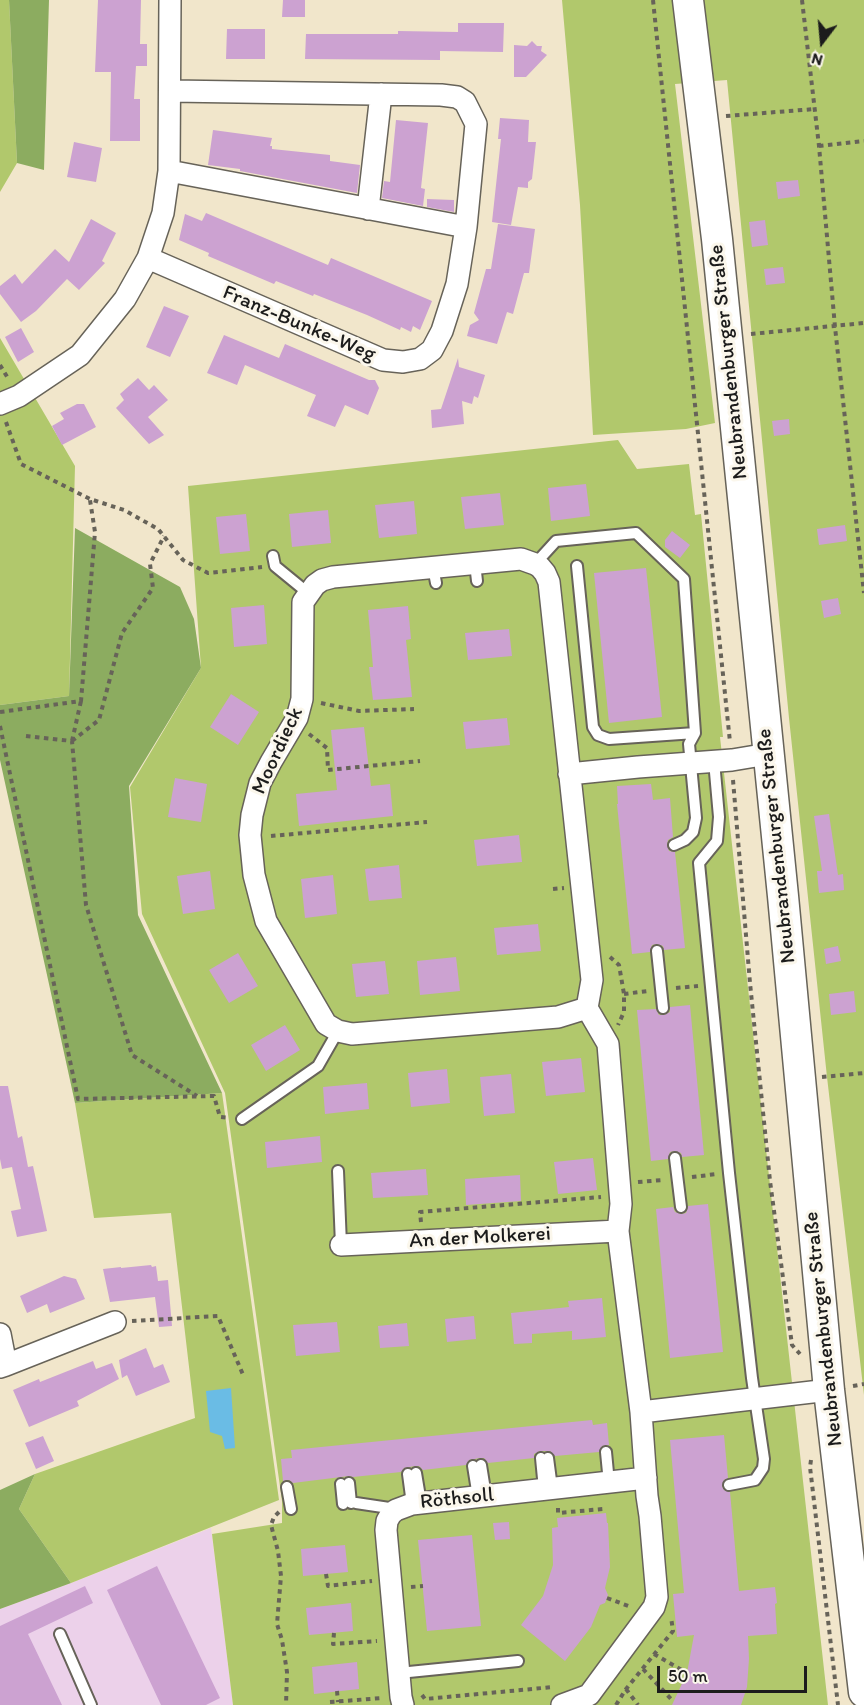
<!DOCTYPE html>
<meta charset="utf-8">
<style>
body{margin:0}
#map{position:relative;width:864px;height:1705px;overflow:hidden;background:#f1e6cb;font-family:Itim,sans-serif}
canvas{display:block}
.north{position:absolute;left:792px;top:12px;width:60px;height:60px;-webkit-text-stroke:4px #fbf7ec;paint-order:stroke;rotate:196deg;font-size:16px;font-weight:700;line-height:24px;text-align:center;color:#1c1c1c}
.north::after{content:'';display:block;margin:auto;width:21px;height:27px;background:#1c1c1c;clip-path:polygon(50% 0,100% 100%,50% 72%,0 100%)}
.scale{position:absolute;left:657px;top:1666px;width:150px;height:27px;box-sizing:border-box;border:3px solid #1c1c1c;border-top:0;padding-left:8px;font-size:18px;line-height:21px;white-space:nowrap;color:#1c1c1c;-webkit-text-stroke:4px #fbf7ec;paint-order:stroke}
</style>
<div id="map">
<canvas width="864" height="1705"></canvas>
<div class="north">N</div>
<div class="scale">50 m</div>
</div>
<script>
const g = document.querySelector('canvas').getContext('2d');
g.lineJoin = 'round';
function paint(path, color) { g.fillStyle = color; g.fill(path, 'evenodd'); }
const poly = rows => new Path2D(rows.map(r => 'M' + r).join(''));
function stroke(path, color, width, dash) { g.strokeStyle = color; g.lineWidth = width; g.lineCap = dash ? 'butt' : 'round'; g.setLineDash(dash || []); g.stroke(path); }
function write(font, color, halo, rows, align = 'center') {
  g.font = font + ' Itim,sans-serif'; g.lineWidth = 6; g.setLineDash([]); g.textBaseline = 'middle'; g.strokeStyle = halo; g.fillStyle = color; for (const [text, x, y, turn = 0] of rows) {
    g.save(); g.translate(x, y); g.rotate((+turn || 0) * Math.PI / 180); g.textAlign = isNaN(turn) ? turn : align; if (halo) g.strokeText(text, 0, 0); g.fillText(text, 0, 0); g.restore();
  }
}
paint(poly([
 [211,1528,233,1705,0,1705,0,1609,71,1583]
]), '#ecd1ea');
paint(poly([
 [0,0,9,0,17,163,0,192],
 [562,0,864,0,864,1395,827,1077,789,718,727,80,675,84,715,423,686,429,593,435,580,205],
 [0,338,75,466,69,696,0,705],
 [618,440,637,469,689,464,695,515,701,514,723,737,720,737,828,1705,233,1705,212,1534,282,1523,282,1501,225,1093,142,914,130,787,201,668,188,486],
 [222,1093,279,1500,71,1583,19,1509,35,1474,195,1418,171,1213,94,1218,75,1103]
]), '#b1c86c');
paint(poly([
 [9,0,49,0,44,170,17,163],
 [75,528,180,587,194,619,201,668,129,786,138,915,222,1093,75,1103,0,760,0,705,69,696],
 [35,1474,19,1509,71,1583,0,1609,0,1490]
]), '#8cac60');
paint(poly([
 [231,1388,235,1448,225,1449,222,1436,210,1432,206,1391]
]), '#6abce5');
paint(poly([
 [98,0,141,0,140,44,147,44,147,66,136,66,134,99,140,99,140,141,110,141,111,72,95,72],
 [283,0,305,0,305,17,282,17],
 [458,23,504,23,503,52,440,51,440,60,305,59,306,34,398,34,398,31,458,32],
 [227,29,265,29,265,59,226,59],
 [532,41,537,46,542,46,541,51,547,55,526,77,514,77,514,45,527,46],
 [500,118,529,120,528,142,536,142,532,179,528,182,528,188,518,187,511,225,492,222,501,139,498,139],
 [396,120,428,123,421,188,425,189,423,206,382,198,384,181,390,182],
 [213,130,272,138,270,146,272,146,272,149,330,155,330,161,360,165,357,193,240,171,240,169,208,165],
 [74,142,102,148,96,182,67,177],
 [798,180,800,196,778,199,776,182],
 [427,199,454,200,454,212,427,207],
 [206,213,328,265,331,258,432,301,420,330,413,326,411,332,401,327,400,330,367,315,314,294,313,296,276,281,274,284,208,256,209,253,179,240,185,214,202,221],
 [91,219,116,233,102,261,105,263,79,290,67,279,36,311,21,322,0,294,0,286,15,274,22,284,55,249,69,262],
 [765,220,768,245,752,247,749,222],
 [498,224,535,229,529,273,524,273,513,314,507,312,497,344,467,336,470,325,479,320,474,313,486,269,491,269],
 [783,267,785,283,766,285,764,269],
 [164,306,189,316,170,357,146,347],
 [21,328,34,352,18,362,5,337],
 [224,335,279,358,285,344,369,380,375,380,379,388,368,415,345,405,335,427,307,416,316,395,245,365,237,385,207,373],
 [458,358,459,367,485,375,478,398,474,396,472,404,462,401,464,424,432,428,431,410,441,409],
 [138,378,149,390,154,385,168,400,148,417,164,435,149,444,116,408,124,400,120,394],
 [77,404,84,404,96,427,62,445,52,426,64,419,60,413],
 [789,419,790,434,774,436,772,421],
 [586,484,590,516,551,521,548,488],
 [500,493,504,525,465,529,461,497],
 [414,501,417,534,379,538,375,505],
 [328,510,331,543,292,547,289,514],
 [246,514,250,551,220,554,216,517],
 [845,525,847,541,819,545,817,529],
 [672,531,690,545,680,558,665,547,665,540],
 [646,568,662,717,609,723,594,573],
 [838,598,841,614,824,618,821,601],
 [264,605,267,644,234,647,231,608],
 [408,606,411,639,406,640,412,697,373,700,369,667,373,667,368,610],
 [509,629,512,656,468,660,465,633],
 [231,694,259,712,238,745,210,727],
 [507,718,510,745,466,749,463,722],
 [364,727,371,786,390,784,393,816,299,826,296,794,337,790,331,730],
 [175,778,207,784,201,822,168,817],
 [651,784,653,800,670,798,673,837,668,840,667,845,669,851,675,852,685,948,664,950,663,946,657,944,652,945,650,952,632,954,617,804,618,804,617,786],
 [829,814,838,875,843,874,844,890,819,893,817,871,822,871,814,816],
 [519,835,522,862,477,866,474,840],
 [399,865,402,898,369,901,365,869],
 [210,871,215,909,183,914,177,876],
 [333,875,337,914,305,918,301,879],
 [538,924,541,951,497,955,494,928],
 [838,946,841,961,826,964,824,949],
 [238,953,258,986,229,1003,209,970],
 [456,957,460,991,420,995,417,961],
 [385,961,389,994,356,997,352,964],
 [854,991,856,1012,831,1015,829,994],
 [690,1005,704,1155,682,1157,681,1153,675,1151,670,1152,668,1159,651,1161,637,1010,656,1009,659,1015,664,1015,670,1012,670,1007],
 [285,1025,300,1050,266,1071,251,1045],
 [581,1058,585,1092,546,1096,542,1062],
 [447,1069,450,1103,411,1107,408,1073],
 [511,1074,515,1113,484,1116,480,1077],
 [367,1083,369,1109,325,1114,323,1087],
 [0,1086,8,1086,18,1138,22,1136,28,1167,33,1166,47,1231,17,1237,11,1211,21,1209,12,1167,2,1169,0,1159],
 [320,1136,322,1162,267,1168,265,1142],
 [593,1158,597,1190,558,1194,554,1162],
 [426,1169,428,1195,373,1198,371,1173],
 [520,1175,521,1201,466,1205,465,1179],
 [708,1204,723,1352,670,1358,656,1209,673,1207,675,1212,681,1214,686,1213,688,1206],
 [151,1265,152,1267,156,1266,158,1281,168,1280,172,1326,159,1327,155,1297,110,1302,103,1269,121,1267,121,1268],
 [64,1276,76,1279,85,1299,50,1313,47,1304,27,1313,20,1296],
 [602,1298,606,1337,572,1340,572,1331,532,1334,532,1343,514,1344,511,1313,569,1307,568,1301],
 [474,1316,476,1339,447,1342,445,1319],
 [337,1322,340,1352,296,1356,293,1325],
 [407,1323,409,1346,380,1348,378,1326],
 [146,1348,154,1368,163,1364,170,1382,136,1396,127,1375,122,1378,119,1360],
 [93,1361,96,1369,112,1363,119,1379,77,1401,79,1406,29,1427,13,1390,39,1379,40,1382],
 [592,1420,593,1425,607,1423,609,1445,602,1446,599,1452,555,1456,550,1451,540,1451,534,1454,534,1458,488,1463,484,1458,480,1458,469,1460,466,1465,423,1470,419,1466,415,1466,404,1468,401,1472,353,1477,349,1476,293,1483,289,1480,283,1481,281,1459,292,1458,291,1450],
 [724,1435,728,1478,724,1480,722,1486,724,1490,730,1492,739,1591,775,1587,777,1603,775,1604,777,1634,748,1636,749,1659,747,1687,741,1705,672,1705,687,1673,694,1635,677,1637,673,1594,684,1593,670,1440],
 [43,1436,54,1461,36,1469,25,1443],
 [606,1513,607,1523,608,1523,610,1567,605,1588,608,1595,607,1598,605,1603,600,1605,591,1627,565,1661,521,1625,543,1596,553,1565,552,1528,558,1527,557,1518],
 [509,1522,510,1539,495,1540,493,1523],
 [472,1535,481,1626,427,1631,418,1540],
 [345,1545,348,1572,303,1576,301,1549],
 [157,1566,220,1698,206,1705,161,1705,107,1590],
 [85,1586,93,1603,28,1634,62,1705,0,1705,0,1626],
 [351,1603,353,1631,309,1635,306,1608],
 [357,1662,359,1689,314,1694,312,1667]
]), '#cca2d1');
const lane = poly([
 [273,556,275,566,308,593],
 [475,563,477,581],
 [535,564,556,541,636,533,684,579,695,733,689,744,696,818,693,832,685,840,674,845],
 [577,566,593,727,598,735,609,739,695,733],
 [433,567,436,583],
 [714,761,719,817,717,841,699,863,729,1173,752,1378,764,1459,763,1468,755,1480,729,1485],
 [657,951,663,1008],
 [242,1119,318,1066,338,1031],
 [675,1158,681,1207],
 [338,1171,341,1245],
 [606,1452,609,1483],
 [541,1458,544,1489],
 [548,1458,552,1488],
 [481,1465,486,1496],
 [473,1466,478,1497],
 [416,1473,421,1503],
 [408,1474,412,1504],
 [349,1483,351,1503],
 [341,1484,343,1504],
 [287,1487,291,1509],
 [356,1503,396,1509],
 [60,1634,91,1705],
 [399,1673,518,1661]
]);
const street = poly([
 [169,171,466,227],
 [368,209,381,94],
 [148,258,383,360,403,362,420,359,432,350,442,331,457,284,466,227,476,124,465,102,457,97,441,95,171,91],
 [0,404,19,396,80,355,125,299,148,258,163,213,169,171,170,0],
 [521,559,535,564,540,567,545,573,549,582,592,980,587,1008,558,1017,352,1034,338,1031,326,1024,266,921,254,875,250,835,252,815,260,783,271,762,297,718,302,699,303,602,315,585,322,580,333,577,521,559],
 [569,774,638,767,732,760,768,754],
 [341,1245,618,1231],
 [0,1334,6,1365,0,1367],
 [6,1365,115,1322],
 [641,1412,829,1390],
 [403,1705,401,1697,386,1530,387,1521,391,1514,396,1510,412,1504,646,1478],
 [562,1705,589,1695,654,1607,657,1597,650,1516,647,1496,641,1412,618,1231,621,1204,608,1044,587,1008]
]);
const secondary = poly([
 [688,0,717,239,733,398,783,896,829,1390,864,1692]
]);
stroke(lane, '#676359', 14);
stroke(street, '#676359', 24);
stroke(secondary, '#676359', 33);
stroke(poly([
 [653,0,730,742],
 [802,0,819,146,835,327,864,593],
 [726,116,815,109],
 [819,146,864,141],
 [751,334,864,323],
 [0,365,9,380],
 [6,422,21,464,90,499,124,510,158,529,183,560,208,573,262,567],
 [321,703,359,711,414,709],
 [0,712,81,701,95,532,90,500],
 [0,726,78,1099,214,1096,220,1117,230,1118],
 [309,734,327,748,328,770,420,761],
 [26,736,72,741,86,905,132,1055,197,1096],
 [72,741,99,720,122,633,153,588,150,564,164,536],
 [72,741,81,701],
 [733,780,750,983,770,1181,792,1345,800,1354],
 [271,836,427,822],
 [553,889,564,888],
 [610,957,619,965,624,994,624,1012,618,1025],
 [676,988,698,986],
 [624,994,648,991],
 [822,1077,864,1073],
 [692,1177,717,1174],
 [638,1182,663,1180],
 [421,1222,420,1212,601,1197],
 [132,1321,218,1316,244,1377],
 [853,1386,864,1384],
 [811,1460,810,1467,838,1705],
 [558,1508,558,1513,603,1509],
 [279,1512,274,1517,271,1525,278,1551,281,1576,277,1624,282,1640,287,1672,286,1705],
 [326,1574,328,1586,372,1581],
 [411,1587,423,1586],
 [607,1598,631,1607],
 [334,1633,333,1644,377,1641],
 [654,1654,687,1673],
 [643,1669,673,1701],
 [626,1689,638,1705],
 [337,1691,338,1702],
 [422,1695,425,1699,553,1687],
 [330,1702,383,1698],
 [616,1705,626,1689,673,1631,671,1617]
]), '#676359', 4, [4.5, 4.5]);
stroke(lane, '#fff', 10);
stroke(street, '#fff', 21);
stroke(secondary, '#fff', 30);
write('21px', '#1c1c1c', '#fbf7ec', [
 ["Franz-Bunke-Weg",299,324,23],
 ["Neubrandenburger Straße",729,362,-96],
 ["Moordieck",278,751,-65],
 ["Neubrandenburger Straße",777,846,-96],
 ["An der Molkerei",480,1238,-3],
 ["Neubrandenburger Straße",824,1329,-96],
 ["Röthsoll",457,1499,-6]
]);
</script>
